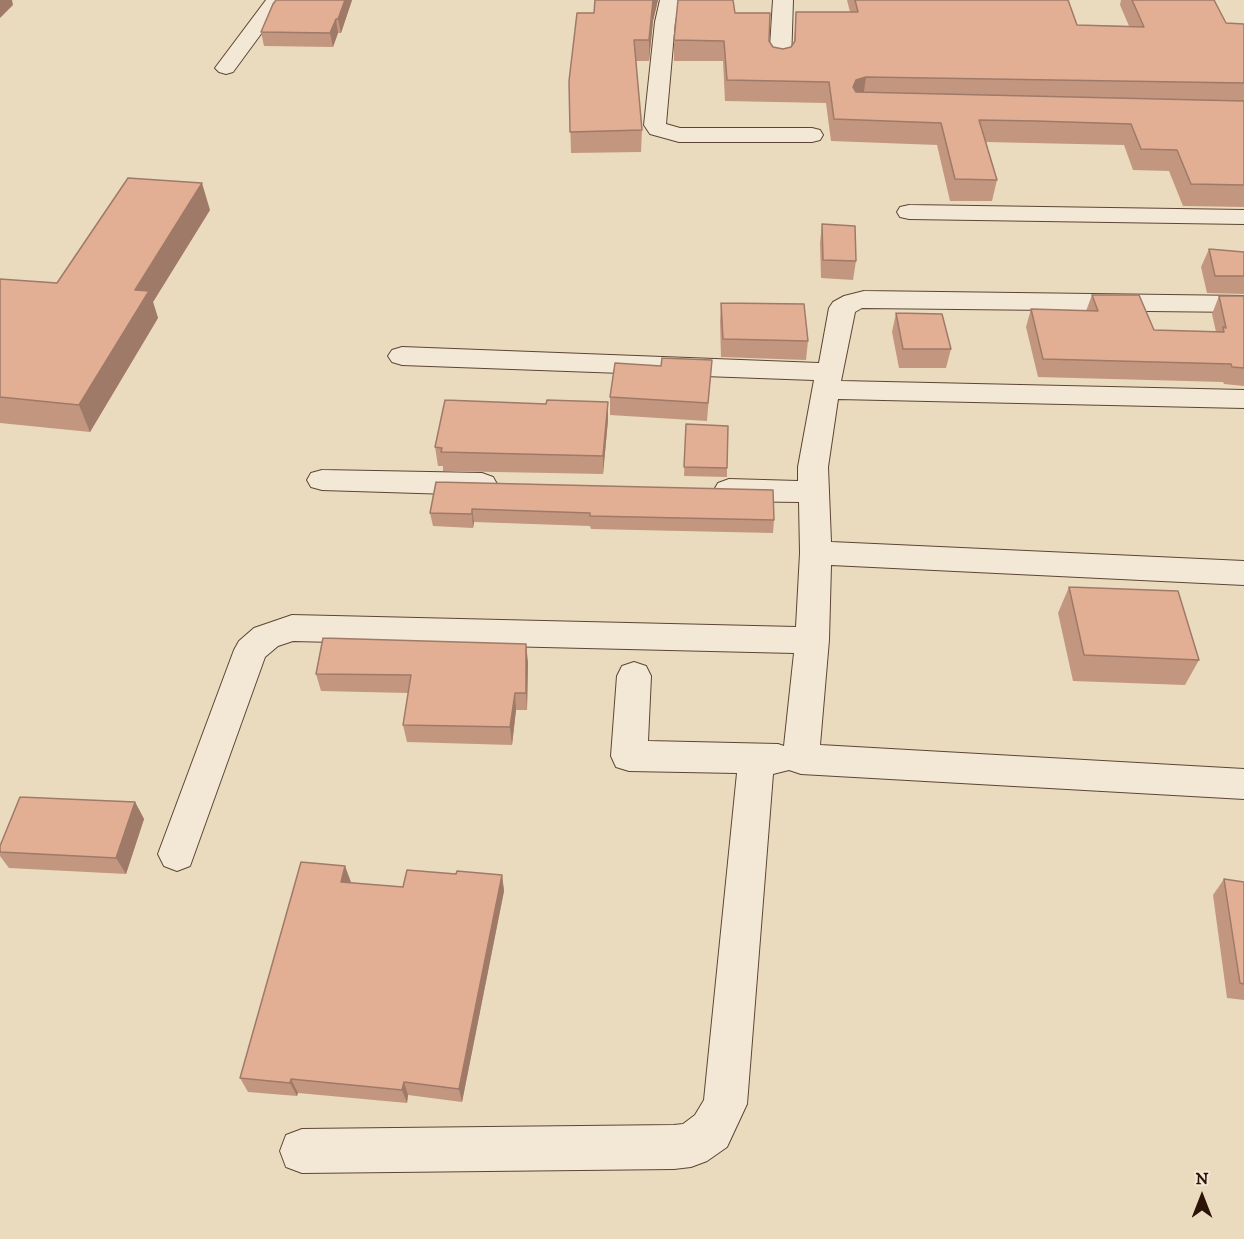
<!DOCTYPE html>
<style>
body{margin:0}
#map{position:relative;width:1244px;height:1239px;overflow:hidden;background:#ebdbbe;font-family:"IM FELL DW Pica",serif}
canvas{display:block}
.north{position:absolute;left:1172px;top:1167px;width:60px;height:60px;-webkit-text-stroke:4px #f2e8d5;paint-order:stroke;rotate:0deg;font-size:16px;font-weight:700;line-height:24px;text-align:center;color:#2b1406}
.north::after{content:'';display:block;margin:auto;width:21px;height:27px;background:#2b1406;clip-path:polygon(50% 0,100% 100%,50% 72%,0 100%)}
</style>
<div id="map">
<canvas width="1244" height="1239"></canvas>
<div class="north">N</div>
</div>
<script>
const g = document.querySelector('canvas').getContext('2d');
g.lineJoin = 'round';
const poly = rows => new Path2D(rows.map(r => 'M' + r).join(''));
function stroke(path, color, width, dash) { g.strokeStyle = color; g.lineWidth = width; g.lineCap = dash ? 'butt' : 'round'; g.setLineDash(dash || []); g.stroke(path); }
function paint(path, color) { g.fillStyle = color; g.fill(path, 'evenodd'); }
const minor = poly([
 [266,0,286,0,233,72,226,74,219,72,215,68,266,0],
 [660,0,680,0,675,22,666,124,680,128,812,128,820,130,823,135,820,140,812,142,679,142,650,134,644,125,655,22,660,0],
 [773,0,793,0,791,62,787,66,780,68,773,66,769,62,773,0],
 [909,205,1244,210,1244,224,909,219,900,217,897,212,900,207,909,205],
 [864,291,1244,296,1244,312,862,308,855,312,841,381,1244,390,1244,408,838,399,828,467,831,542,1244,561,1244,585,831,565,829,640,820,745,1244,769,1244,799,801,774,789,770,773,774,747,1104,727,1147,707,1161,691,1167,674,1169,302,1173,286,1167,280,1151,286,1135,302,1129,674,1125,683,1124,695,1115,704,1100,737,773,629,771,616,767,611,756,617,676,622,666,634,662,646,666,651,676,648,741,778,744,784,746,794,653,293,641,278,646,265,657,190,866,177,871,164,866,158,854,234,650,239,641,254,628,292,615,796,627,800,553,799,502,729,501,718,497,714,490,718,483,729,479,798,481,798,467,814,380,402,365,392,362,388,356,392,350,402,347,819,363,829,308,833,302,844,296,864,291],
 [322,470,482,473,493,477,497,484,493,491,482,495,322,490,311,487,307,480,311,473,322,470]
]);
stroke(minor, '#5b4634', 2);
paint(minor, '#f2e8d5');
paint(poly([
 [276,0,352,0,341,33,338,33,333,47,264,46,261,32],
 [595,0,658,0,653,21,649,61,636,61,642,130,641,152,571,153,569,81,594,13],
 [847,0,1068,0,1077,25,1129,26,1120,5,1121,0,1214,0,1226,23,1244,24,1244,207,1183,206,1169,171,1133,170,1124,145,1031,143,986,142,997,180,992,201,950,201,937,145,831,141,826,103,725,101,723,61,674,61,674,40,735,13,769,41,773,47,783,49,791,47,794,43,796,12,850,12],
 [210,210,153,302,158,318,90,432,0,423,0,279,57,283],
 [822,224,856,261,853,280,821,278,820,243],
 [1209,249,1244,252,1244,294,1207,293,1201,267],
 [1092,295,1154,330,1216,332,1212,314,1219,296,1244,296,1244,386,1224,384,1223,382,1038,377,1026,327,1031,309,1086,311],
 [721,303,808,341,806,360,721,357,720,321],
 [896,313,951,349,946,368,899,368,892,332],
 [712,360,707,421,610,415,610,397,661,366],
 [608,420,603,474,443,471,443,466,438,466,435,447],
 [686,424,727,468,727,477,684,476],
 [436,482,774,520,773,533,591,529,590,526,474,522,473,528,433,526,430,513],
 [1069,587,1199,660,1185,685,1073,681,1058,613],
 [528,662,527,710,516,710,512,745,407,742,403,725,408,693,321,691,316,674],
 [135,802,144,819,126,874,9,868,0,856,0,852],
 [345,866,350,883,403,887,456,874,502,875,504,891,462,1102,408,1095,407,1103,298,1093,297,1096,248,1092,240,1078],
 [1224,879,1244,882,1244,1000,1227,998,1213,895]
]), '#c3967f');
paint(poly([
 [0,0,12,0,13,5,0,18],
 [345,0,352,0,341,33,338,19],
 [653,0,658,0,653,21,649,61,649,40],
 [336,19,338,33,333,47,330,33],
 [866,77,863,98,853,101,853,87,856,80],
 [202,183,210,210,153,302,158,318,90,432,79,405,135,290],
 [608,402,608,420,603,474,603,456],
 [472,509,474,522,473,528,472,514],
 [526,644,528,662,527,710,526,693],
 [515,693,516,710,512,745,510,727],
 [135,802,144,819,126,874,116,858],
 [345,866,351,882,346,898,341,882],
 [502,875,504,891,462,1102,459,1089],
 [291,1079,298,1093,297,1096,290,1083],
 [404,1082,408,1095,407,1103,402,1090]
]), '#9f7a68');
const building = poly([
 [276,0,345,0,338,19,336,19,330,33,261,32,273,4,276,0],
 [595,0,653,0,649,40,634,40,642,130,570,132,569,81,577,13,594,13,595,0],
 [678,0,733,0,735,13,770,13,769,41,773,47,783,49,791,47,795,41,796,12,858,12,855,0,1068,0,1077,25,1144,27,1132,0,1214,0,1226,23,1244,24,1244,83,866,77,856,80,853,87,856,92,1244,101,1244,185,1191,184,1177,150,1141,149,1131,124,1036,121,979,120,997,180,955,179,941,123,834,119,829,82,727,80,724,41,674,40,678,0],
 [128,178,202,183,135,290,149,291,79,405,0,397,0,279,57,283,128,178],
 [822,224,855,226,856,261,823,260,822,224],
 [1209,249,1244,252,1244,276,1215,276,1209,249],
 [1092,295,1139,295,1154,330,1224,332,1223,327,1226,328,1219,296,1244,296,1244,368,1232,367,1231,364,1043,359,1031,309,1098,311,1092,295],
 [721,303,804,304,808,341,723,339,721,303],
 [896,313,942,314,951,349,903,349,896,313],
 [662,358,712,360,708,403,610,397,615,363,661,366,662,358],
 [445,400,546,404,547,400,608,402,603,456,441,452,442,448,435,447,445,400],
 [686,424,728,426,727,468,684,467,686,424],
 [436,482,773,490,774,520,590,516,590,513,472,509,472,514,430,513,436,482],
 [1069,587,1178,591,1199,660,1084,655,1069,587],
 [323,638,526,644,526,693,515,693,510,727,403,725,411,675,316,674,323,638],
 [20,797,135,802,116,858,0,852,0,846,20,797],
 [301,862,345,866,341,882,403,887,407,870,456,874,457,871,502,875,459,1089,404,1082,402,1090,291,1079,290,1083,240,1078,301,862],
 [1224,879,1244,882,1244,984,1240,983,1224,879]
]);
paint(building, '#e3af94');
stroke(building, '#9f7a68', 1.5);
</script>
